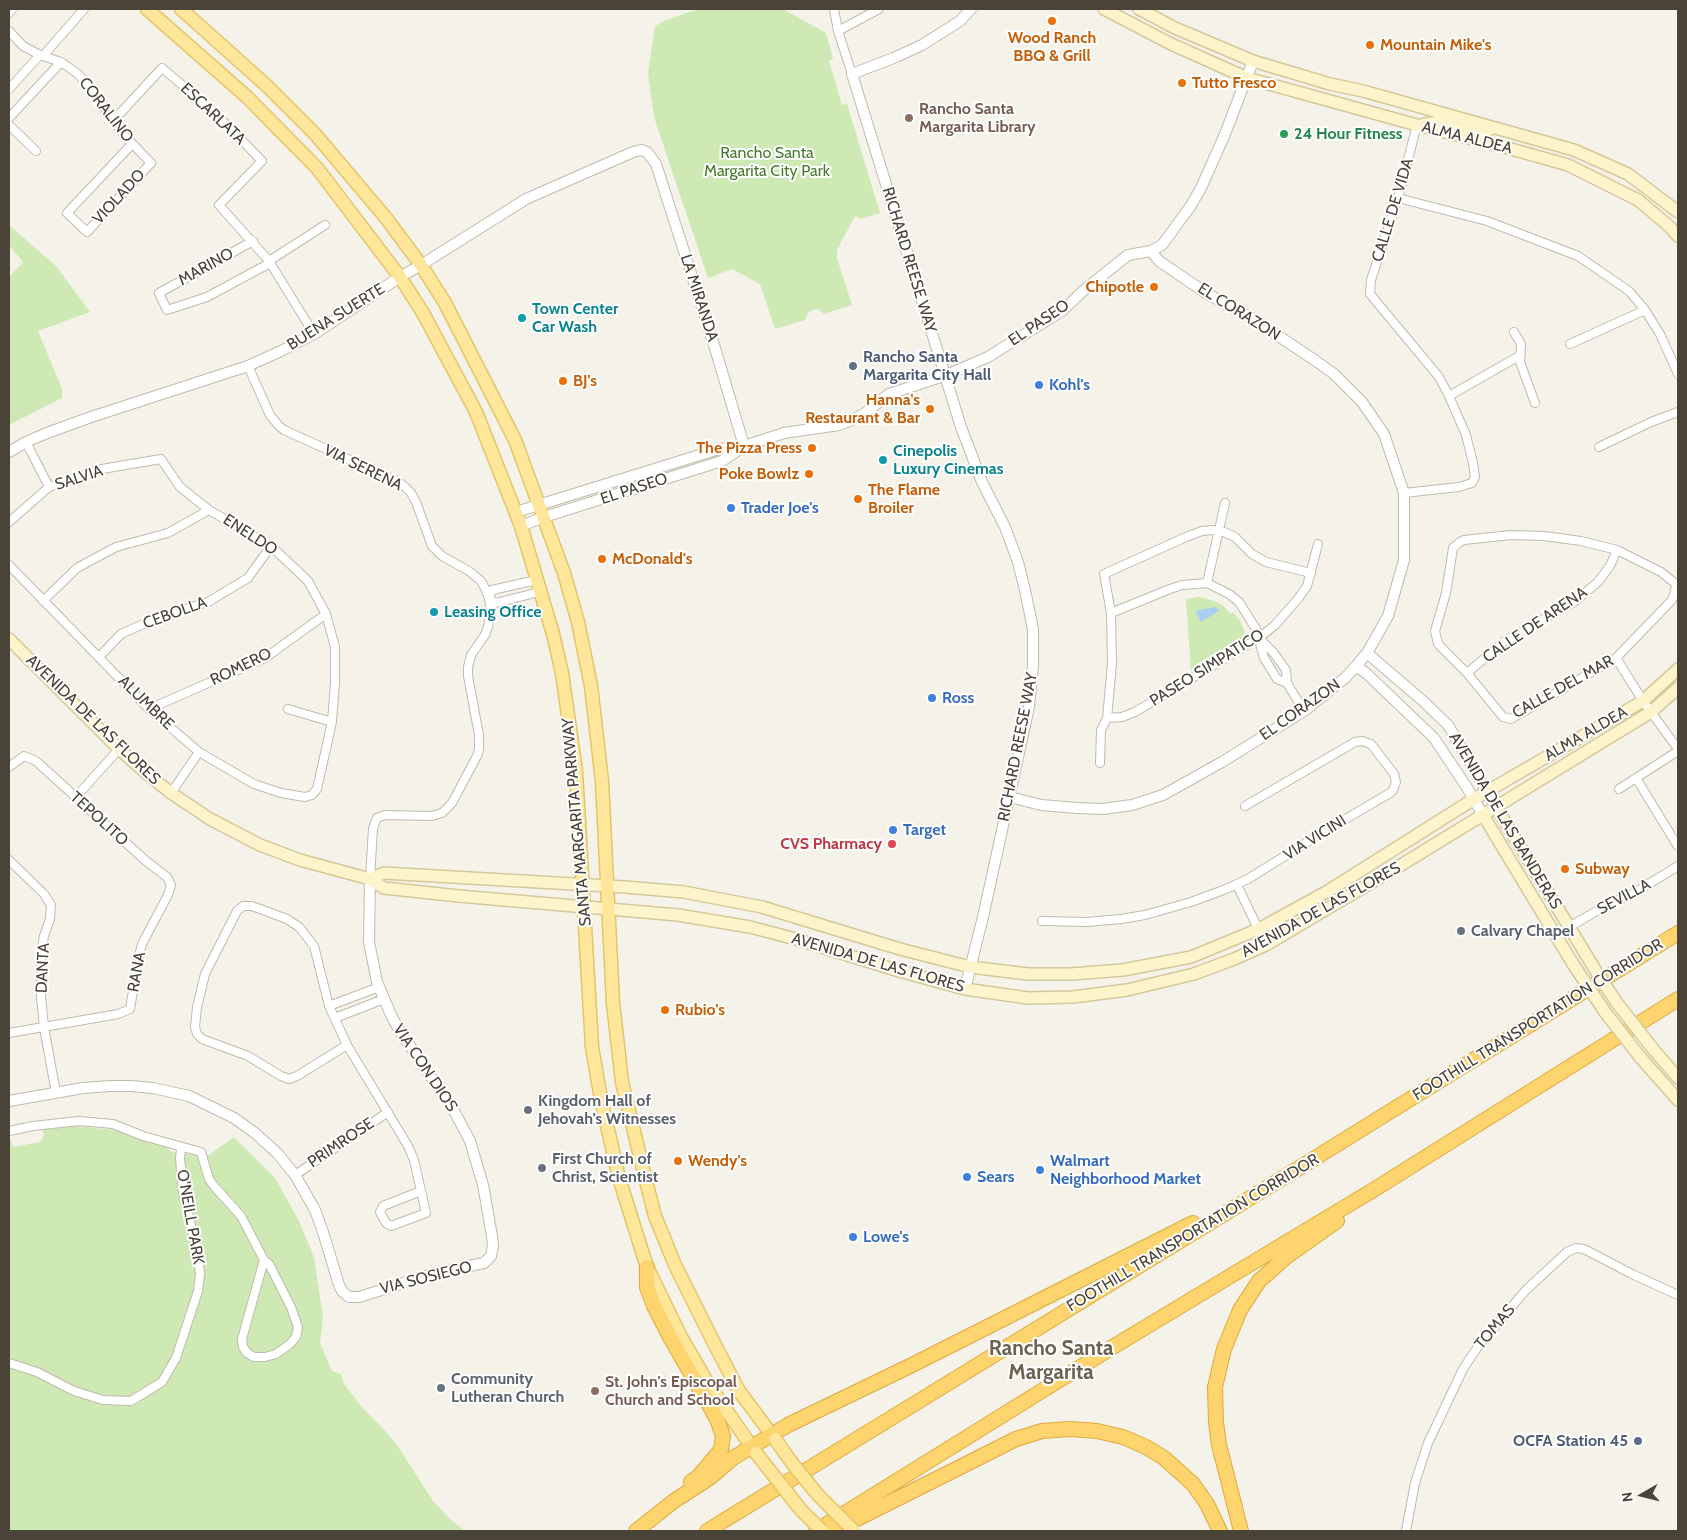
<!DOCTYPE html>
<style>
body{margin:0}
#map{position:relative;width:1687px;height:1540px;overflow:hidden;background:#f5f2ea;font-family:Cabin,sans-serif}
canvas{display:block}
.frame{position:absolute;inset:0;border:10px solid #494338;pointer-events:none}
.north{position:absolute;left:1617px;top:1470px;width:50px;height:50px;-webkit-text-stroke:4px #fff;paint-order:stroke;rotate:262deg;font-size:14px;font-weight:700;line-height:20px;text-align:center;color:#494338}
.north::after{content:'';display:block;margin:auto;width:18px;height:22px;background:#494338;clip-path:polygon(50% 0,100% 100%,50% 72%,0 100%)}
</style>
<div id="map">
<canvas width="1687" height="1540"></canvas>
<div class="frame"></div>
<div class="north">N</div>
</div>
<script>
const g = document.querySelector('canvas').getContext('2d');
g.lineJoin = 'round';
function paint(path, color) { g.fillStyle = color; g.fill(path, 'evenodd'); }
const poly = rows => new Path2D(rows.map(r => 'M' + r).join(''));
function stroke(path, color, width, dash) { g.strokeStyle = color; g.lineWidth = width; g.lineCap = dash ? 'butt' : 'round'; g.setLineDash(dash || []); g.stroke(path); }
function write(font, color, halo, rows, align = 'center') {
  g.font = font + ' Cabin,sans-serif'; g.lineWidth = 4; g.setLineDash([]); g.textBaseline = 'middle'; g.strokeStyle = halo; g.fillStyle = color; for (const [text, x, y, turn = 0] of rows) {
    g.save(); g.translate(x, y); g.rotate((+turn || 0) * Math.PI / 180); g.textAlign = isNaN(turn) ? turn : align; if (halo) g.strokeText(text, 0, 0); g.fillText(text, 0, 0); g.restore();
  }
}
paint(poly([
 [699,9,783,9,826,33,833,59,829,61,842,105,847,104,880,213,861,219,855,216,837,250,837,258,852,305,824,314,818,309,812,310,807,314,805,320,775,329,760,284,732,269,708,278,654,117,648,74,655,26,666,20],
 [9,225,56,266,90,312,38,331,62,389,62,398,9,425,9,277,23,262,9,245],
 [1199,597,1214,601,1223,605,1230,614,1233,612,1240,621,1245,633,1244,637,1197,664,1191,671,1186,599],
 [76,1126,116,1130,132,1137,165,1146,172,1152,196,1155,209,1155,234,1137,275,1178,299,1221,314,1257,323,1318,320,1343,332,1371,341,1374,344,1384,360,1405,387,1433,399,1448,433,1501,450,1519,465,1531,9,1531,9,1135,13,1147,40,1142,44,1135,42,1128]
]), '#cee9b4');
paint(poly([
 [1216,607,1219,611,1201,622,1196,612,1198,610]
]), '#a8cff1');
const minor = poly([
 [834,9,838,31,852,74],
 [9,13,12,9],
 [9,31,23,46,40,55,61,62,78,74,86,83,123,134,151,163,87,232,67,213,132,144],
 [838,31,879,9],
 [43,56,84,9],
 [9,89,40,55],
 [9,118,61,62],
 [113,121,162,68,214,112,262,161,219,205,269,261,314,334],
 [9,125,36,151],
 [1398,198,1487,221,1578,256,1629,291,1645,310,1660,334,1678,374],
 [253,241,159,293,167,310,207,297,270,263],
 [269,261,325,225],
 [1514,332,1521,344,1520,362,1535,403],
 [1570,344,1645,310],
 [248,366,270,415,279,426,284,430,399,482,405,487,411,493,416,502,432,546,442,556,469,571,481,581,486,590,489,599,491,610,488,627,485,635,471,655,468,667,468,676,479,735,479,748,478,754,452,803,442,813,432,816,385,815,377,818,373,828,370,879],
 [1449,396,1519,356],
 [26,442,49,487],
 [1599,447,1651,422,1678,412],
 [1404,493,1459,487,1472,483,1475,477,1473,463,1466,435,1449,396,1439,377,1370,294,1371,280,1398,198,1417,125],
 [9,522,49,487,102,469,161,459,180,487,209,510,271,546,308,581,326,614,335,647,335,682,332,722,317,789,312,795,305,797,281,793,254,784,199,752,149,709,9,565],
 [1511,535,1544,536,1581,541,1617,550,1661,572,1676,584,1675,592,1672,600,1616,658,1511,719,1503,717,1467,673,1438,644,1435,631,1446,593,1453,548,1460,542,1464,540,1511,535],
 [532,581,540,585,535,593,496,603,489,599,492,590,532,581],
 [1207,583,1225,503],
 [43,601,77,568,116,547,168,533,209,510],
 [1111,613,1170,589,1182,585,1207,583,1229,594,1239,602,1256,629,1264,658,1277,679,1287,683],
 [1260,639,1273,652,1286,670,1287,683,1304,711],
 [99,657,121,634,159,617,208,602,248,578,271,546],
 [1616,658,1643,701,1678,749],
 [1467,673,1505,641,1574,602,1598,582,1610,566,1617,550],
 [149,709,265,658,326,614],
 [288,709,332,722],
 [1107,718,1122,717,1135,712,1259,638,1275,625,1298,599,1307,586,1318,544],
 [1100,763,1101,730,1107,718,1112,664,1111,613,1104,574,1186,537,1202,531,1211,530,1224,532,1235,537,1252,554,1266,562,1311,573],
 [9,767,24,756,36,761,146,861,167,877,171,885,168,895,142,944,138,960,130,1009,118,1014,9,1033],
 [1636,778,1677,845],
 [1619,789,1678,751],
 [171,793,199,752],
 [75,798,119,749],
 [9,860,44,894,51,905,50,919,44,936,41,954,41,997,44,1027,56,1093],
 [1237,885,1266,945],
 [1042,921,1087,922,1121,919,1145,915,1191,902,1226,889,1248,879,1325,831,1390,793,1393,790,1396,782,1394,774,1371,744,1362,741,1355,742,1245,806],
 [1569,927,1614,901,1629,896,1678,866],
 [329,1006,379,987],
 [335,1018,384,999],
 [347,1045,297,1076,289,1079,281,1076,248,1056,202,1039,197,1034,195,1027,197,1007,205,974,237,911,243,906,252,906,287,919,299,927,314,946,329,1006,347,1045,408,1146,414,1160,426,1213,391,1226,386,1223,380,1212,383,1206,421,1191],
 [9,1131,33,1126,79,1121,113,1124,143,1136,201,1152,209,1179,214,1186,241,1216,264,1260,269,1264,291,1307,298,1327,296,1337,290,1344,276,1354,265,1357,254,1357,247,1353,243,1347,242,1339,264,1260],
 [295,1175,388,1112],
 [9,1363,37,1372,74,1391,103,1400,131,1401,162,1382,176,1358,198,1291,200,1274,198,1256,183,1192,180,1158,181,1148],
 [1406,1531,1415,1483,1428,1443,1463,1369,1479,1345,1526,1290,1567,1252,1576,1248,1584,1249,1632,1274,1678,1295]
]);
const tertiary = poly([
 [9,452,26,442,47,433,91,417,248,366,283,350,314,334,400,277,421,265,526,199,633,152,641,150,647,152,656,164,715,348,744,446],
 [516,512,719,449,744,446,784,433,839,425,852,420,864,414,889,394,944,376,988,357,1062,311,1083,291,1128,255,1151,251,1162,245,1190,207,1201,188,1225,134,1253,61],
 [521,526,544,517,722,461,743,447],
 [1367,653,1423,701,1448,725,1496,807],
 [1356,666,1366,673,1434,738,1466,786,1483,815],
 [1010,797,1041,805,1077,808,1103,809,1132,805,1163,795,1222,762,1304,711,1345,678,1356,666,1367,653,1388,616,1404,560,1404,493,1384,434,1362,402,1334,374,1316,361,1250,317,1206,293,1159,261,1151,251],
 [965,989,983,917,1029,707,1033,665,1033,629,1025,590,1018,562,1005,527,982,482,961,427,852,74,896,57,922,45,960,21,971,9],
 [9,1101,83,1088,110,1086,131,1086,153,1088,189,1096,234,1118,255,1133,277,1153,295,1175,315,1210,323,1232,339,1285,342,1291,349,1297,359,1297,439,1272,484,1263,491,1256,493,1246,492,1236,483,1185,470,1141,453,1109,399,1030,391,1015,377,982,369,942,370,879]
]);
const secondary = poly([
 [1104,9,1171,44,1247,78,1417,125,1504,147,1568,165,1638,200,1669,226,1678,236],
 [1139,9,1175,28,1253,61,1330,84,1363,91,1574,150,1628,174,1678,212],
 [1424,124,1438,122,1475,131,1483,131,1494,128],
 [9,639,119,749,145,772,171,793,210,819,260,845,300,860,370,879,384,888,459,896,678,915,750,927,796,939,899,971,965,989,1028,998,1073,997,1127,990,1194,974,1234,959,1266,945,1401,865,1651,712,1678,688],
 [1496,807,1599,976],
 [1483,815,1573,964],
 [370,879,384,873,625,887,684,892,762,907,900,949,970,967,1028,974,1071,974,1123,970,1191,957,1259,929,1328,891,1474,799,1643,701,1678,669],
 [1653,1049,1678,1078],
 [1640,1057,1678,1100]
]);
const primary = poly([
 [147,9,247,97,317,168,400,277,423,313,476,412,521,526,553,634,562,673,576,771,592,1047,601,1099,619,1178,647,1267,681,1337,710,1387,756,1453],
 [181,9,267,86,315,134,386,218,421,265,445,303,515,440,564,573,578,622,591,686,602,781,613,1003,622,1082,647,1185,655,1216,675,1265,715,1345,739,1391,775,1439]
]);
const motorway = poly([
 [647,1267,647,1287,654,1306,670,1337,717,1419,723,1436,721,1450,698,1477,691,1482],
 [636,1531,674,1501,711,1477,733,1458,788,1425,912,1365,1193,1223],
 [707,1531,1299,1168,1678,933],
 [816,1531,1111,1348,1375,1189,1678,999],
 [833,1531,1016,1439,1042,1431,1070,1429,1097,1431,1123,1437,1146,1447,1164,1458,1193,1484,1207,1504,1220,1531],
 [1241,1531,1219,1445,1216,1422,1215,1387,1224,1349,1240,1310,1259,1281,1286,1257,1337,1221]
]);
stroke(minor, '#c1bbad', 10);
stroke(tertiary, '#c1bbad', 12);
stroke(secondary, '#d5c89a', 14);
stroke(primary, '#e4c56a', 15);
stroke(motorway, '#ddaa3c', 16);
stroke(minor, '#fff', 8);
stroke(tertiary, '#fff', 10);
stroke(secondary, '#fef4cb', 11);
stroke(primary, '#fee69b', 12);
stroke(motorway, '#fdd46d', 14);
const secondaryBridge = poly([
 [1573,964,1605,1012,1640,1057],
 [1599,976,1617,1003,1653,1049]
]);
const primaryBridge = poly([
 [775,1439,792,1463,818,1495,854,1531],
 [756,1453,801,1510,822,1531]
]);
stroke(secondaryBridge, '#d5c89a', 14, []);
stroke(primaryBridge, '#e4c56a', 15, []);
stroke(secondaryBridge, '#fef4cb', 11);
stroke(primaryBridge, '#fee69b', 12);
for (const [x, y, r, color] of [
 [1052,21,5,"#e8710a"],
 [1370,45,5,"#e8710a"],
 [1182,83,5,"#e8710a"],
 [909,118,5,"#8d6e63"],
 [1284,134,5,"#2e9e5b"],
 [1154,287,5,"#e8710a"],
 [522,318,5,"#0f9aa8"],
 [853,366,5,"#5c6f8a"],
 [563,381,5,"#e8710a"],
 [1039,385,5,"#3f7fe0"],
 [930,409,5,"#e8710a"],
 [812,448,5,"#e8710a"],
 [883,460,5,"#0f9aa8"],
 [809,474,5,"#e8710a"],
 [858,499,5,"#e8710a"],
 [731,508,5,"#3f7fe0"],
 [602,559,5,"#e8710a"],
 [434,612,5,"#0f9aa8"],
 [932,698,5,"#3f7fe0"],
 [893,830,5,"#3f7fe0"],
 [892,844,5,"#e0444e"],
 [1565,869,5,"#e8710a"],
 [1461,931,5,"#6b7280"],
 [665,1010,5,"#e8710a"],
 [528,1110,5,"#6b7280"],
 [678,1161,5,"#e8710a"],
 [542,1168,5,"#6b7280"],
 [1040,1170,5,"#3f7fe0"],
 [967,1177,5,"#3f7fe0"],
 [853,1237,5,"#3f7fe0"],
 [441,1388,5,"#6b7280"],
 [595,1391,5,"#8d6e63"],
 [1638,1441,5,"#5c6f8a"]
]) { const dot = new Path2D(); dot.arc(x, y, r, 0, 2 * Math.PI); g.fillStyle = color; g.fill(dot); stroke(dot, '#fff', 2); }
write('bold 16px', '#c56008', '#fff', [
 ["Wood Ranch",1052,38,"center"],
 ["BBQ & Grill",1052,56,"center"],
 ["Mountain Mike's",1380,45],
 ["Tutto Fresco",1192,83],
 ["Chipotle",1144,287,"right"],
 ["BJ's",573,381],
 ["Hanna's",920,400,"right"],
 ["Restaurant & Bar",920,418,"right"],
 ["The Pizza Press",802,448,"right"],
 ["Poke Bowlz",799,474,"right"],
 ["The Flame",868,490],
 ["Broiler",868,508],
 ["McDonald's",612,559],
 ["Subway",1575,869],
 ["Rubio's",675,1010],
 ["Wendy's",688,1161]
], 'left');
write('bold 16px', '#785e54', '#fff', [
 ["Rancho Santa",919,109],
 ["Margarita Library",919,127],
 ["St. John's Episcopal",605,1382],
 ["Church and School",605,1400]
], 'left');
write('16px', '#494338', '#fff', [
 ["CORALINO",106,110,52],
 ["ESCARLATA",213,114,43],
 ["ALMA ALDEA",1467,138,14],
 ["VIOLADO",119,197,-47],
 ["CALLE DE VIDA",1393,210,-73],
 ["RICHARD REESE WAY",909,260,73],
 ["MARINO",206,267,-29],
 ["LA MIRANDA",699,298,72],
 ["EL CORAZON",1239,312,32],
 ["BUENA SUERTE",336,317,-32],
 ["EL PASEO",1039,323,-34],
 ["VIA SERENA",363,468,26],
 ["SALVIA",79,478,-18],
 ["EL PASEO",634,489,-18],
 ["ENELDO",250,535,33],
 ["CEBOLLA",175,613,-20],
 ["CALLE DE ARENA",1535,625,-34],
 ["ROMERO",241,667,-26],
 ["PASEO SIMPATICO",1207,668,-32],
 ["CALLE DEL MAR",1563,687,-29],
 ["ALUMBRE",146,703,44],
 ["EL CORAZON",1300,710,-35],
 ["AVENIDA DE LAS FLORES",93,720,44],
 ["ALMA ALDEA",1586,734,-30],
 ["RICHARD REESE WAY",1018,747,-79],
 ["TEPOLITO",99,819,42],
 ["AVENIDA DE LAS BANDERAS",1505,821,59],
 ["SANTA MARGARITA PARKWAY",577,822,-95],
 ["VIA VICINI",1315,838,-32],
 ["SEVILLA",1624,897,-28],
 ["AVENIDA DE LAS FLORES",1321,910,-29],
 ["AVENIDA DE LAS FLORES",878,963,16],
 ["DANTA",43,968,-87],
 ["RANA",137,972,-80],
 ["FOOTHILL TRANSPORTATION CORRIDOR",1538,1020,-32],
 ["VIA CON DIOS",425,1068,56],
 ["PRIMROSE",341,1143,-34],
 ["O'NEILL PARK",190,1217,80],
 ["FOOTHILL TRANSPORTATION CORRIDOR",1193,1233,-31],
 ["VIA SOSIEGO",426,1278,-14],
 ["TOMAS",1495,1327,-50]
]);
write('bold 16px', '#27864d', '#fff', [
 ["24 Hour Fitness",1294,134]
], 'left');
write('16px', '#457c2b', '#fff', [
 ["Rancho Santa",767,153],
 ["Margarita City Park",767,171]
]);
write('bold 16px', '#0d838f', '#fff', [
 ["Town Center",532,309],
 ["Car Wash",532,327],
 ["Cinepolis",893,451],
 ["Luxury Cinemas",893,469],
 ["Leasing Office",444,612]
], 'left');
write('bold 16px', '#4e5e75', '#fff', [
 ["Rancho Santa",863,357],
 ["Margarita City Hall",863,375],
 ["OCFA Station 45",1628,1441,"right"]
], 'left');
write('bold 16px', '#366cbe', '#fff', [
 ["Kohl's",1049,385],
 ["Trader Joe's",741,508],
 ["Ross",942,698],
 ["Target",903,830],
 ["Walmart",1050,1161],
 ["Neighborhood Market",1050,1179],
 ["Sears",977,1177],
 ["Lowe's",863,1237]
], 'left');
write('bold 16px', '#be3a42', '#fff', [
 ["CVS Pharmacy",882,844]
], 'right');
write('bold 16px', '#5b616d', '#fff', [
 ["Calvary Chapel",1471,931],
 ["Kingdom Hall of",538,1101],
 ["Jehovah's Witnesses",538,1119],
 ["First Church of",552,1159],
 ["Christ, Scientist",552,1177],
 ["Community",451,1379],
 ["Lutheran Church",451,1397]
], 'left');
write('bold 21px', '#6c624f', '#fff', [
 ["Rancho Santa",1051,1349],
 ["Margarita",1051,1373]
]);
</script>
